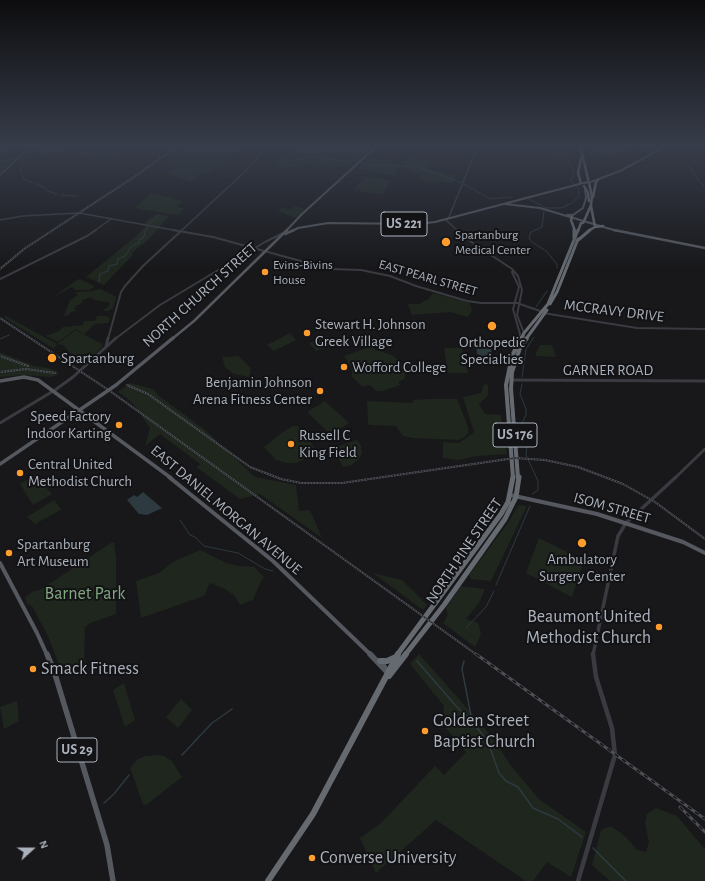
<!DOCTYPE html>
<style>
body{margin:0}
#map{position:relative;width:705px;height:881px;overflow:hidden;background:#18181b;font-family:"Alegreya Sans",sans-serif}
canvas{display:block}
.north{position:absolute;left:12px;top:829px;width:40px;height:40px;-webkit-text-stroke:3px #131316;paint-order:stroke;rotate:69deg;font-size:11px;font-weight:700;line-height:16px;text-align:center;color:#aab1bb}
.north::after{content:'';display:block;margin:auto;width:14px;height:18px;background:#aab1bb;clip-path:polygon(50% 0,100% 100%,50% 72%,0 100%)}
</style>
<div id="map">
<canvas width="705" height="881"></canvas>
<div class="north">N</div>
</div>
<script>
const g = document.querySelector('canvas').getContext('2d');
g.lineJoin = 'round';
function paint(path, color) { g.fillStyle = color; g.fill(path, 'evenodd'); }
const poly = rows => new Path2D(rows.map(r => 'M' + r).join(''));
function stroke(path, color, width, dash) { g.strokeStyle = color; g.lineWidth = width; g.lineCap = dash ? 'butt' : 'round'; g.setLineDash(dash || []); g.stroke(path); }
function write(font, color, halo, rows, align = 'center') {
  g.font = font + ' "Alegreya Sans",sans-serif'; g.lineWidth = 4; g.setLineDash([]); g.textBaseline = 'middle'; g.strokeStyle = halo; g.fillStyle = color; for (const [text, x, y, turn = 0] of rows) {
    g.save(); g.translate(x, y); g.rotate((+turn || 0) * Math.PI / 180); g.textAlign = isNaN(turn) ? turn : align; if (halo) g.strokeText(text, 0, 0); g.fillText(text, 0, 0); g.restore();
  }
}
paint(poly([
 [0,145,15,145,11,151,12,153,18,155,0,172],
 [36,145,66,145,66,150,40,154,36,152,30,151],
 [190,145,247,145,221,166,219,165,208,174,202,172,191,182,165,174,178,166,162,163],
 [306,145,363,145,364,149,369,151,351,167,304,164,290,168,283,168,277,166,276,158,279,156,285,155,297,150,300,147],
 [587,145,660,145,648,151,638,149,591,160],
 [371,155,379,160,401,164,394,176,357,168],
 [409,157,431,160,427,169,457,175,453,183,437,181,436,183,419,180,421,175,403,167],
 [366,176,391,181,382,195,353,190],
 [151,193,182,201,177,207,184,208,179,214,175,215,135,208],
 [295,206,305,209,296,218,278,211,282,207,291,210],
 [156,214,169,216,148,240,133,252,132,256,104,285,86,277,136,236,146,226,142,225],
 [80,279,94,286,93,288,90,290,75,290,72,287,52,298,77,280],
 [100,289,115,296,116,298,113,308,108,311,102,311,109,306,109,302,98,301,98,300,93,300,93,298,89,298,83,300,81,304,76,306,74,309,77,310,76,311,71,312,69,315,64,316,70,300,78,295,75,292,92,291],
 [433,293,470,303,472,310,468,317,450,312,412,315,408,304,419,304,429,299],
 [6,316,57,344,76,330,102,344,102,347,85,364,73,356,63,345,57,344,54,349,3,317],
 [97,316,107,316,110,318,108,323,95,324,84,334,76,329,58,342,46,336,59,331,63,327,83,325,84,321,95,321],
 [290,333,296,340,274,351,267,345],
 [328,336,334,344,316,351,309,343],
 [540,345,552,345,556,357,536,356,536,353],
 [372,346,376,351,380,351,392,355,401,362,406,373,404,379,398,382,400,385,382,391,376,391,370,385,363,387,352,377,352,368,344,356],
 [444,348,462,348,468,373,448,373],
 [0,352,34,366,48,368,59,372,57,375,51,377,23,375,0,377],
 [238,356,251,368,249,377,234,374,225,367,222,357],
 [130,383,153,389,159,396,204,429,255,477,296,485,299,511,310,510,322,538,260,494,240,499,196,467,200,464,160,434,145,446,150,428,135,406,127,398,118,392],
 [484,384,488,385,488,395,479,404,485,414,501,415,507,454,476,456,459,460,443,458,443,442,459,443,474,432,463,397,481,393],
 [430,399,457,399,468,427,468,433,465,437,458,440,413,438,403,436,396,426,369,425,368,423,367,402,369,401,413,403,413,400],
 [325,401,349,423,331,435,307,412],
 [293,426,298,426,307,436,316,451,297,463,287,463,276,460,264,447,283,432],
 [357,440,361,446,362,453,358,460,351,465,343,467,334,449,336,447],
 [35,475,52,494,33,505,20,484],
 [54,500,61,509,59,511,35,524,27,517],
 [518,505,527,506,491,581,471,579,469,575,508,523],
 [539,538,584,560,572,597,526,573],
 [111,543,114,543,116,558,116,614,90,623,85,627,84,666,61,674,59,670,60,667,48,636,32,606,27,604,25,597,34,591,40,590],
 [200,550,226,563,239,566,254,567,264,577,259,585,253,600,240,605,235,596,225,589,210,583,204,596,141,618,136,581,159,573,173,562],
 [373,573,402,580,427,605,423,610],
 [461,586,485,589,479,603,466,619,478,623,481,634,475,647,443,623,448,615,446,608],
 [419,654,489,733,512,767,540,800,586,832,571,877,547,862,533,881,526,881,436,820,376,873,360,838,380,824,435,766,444,775,466,752,443,725,444,706,410,664],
 [124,683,135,720,125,727,113,690],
 [181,699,192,710,178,728,166,717],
 [17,701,19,721,4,729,0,707],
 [158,755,164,756,172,761,182,777,146,805,143,804,130,768,138,759,145,756],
 [656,808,677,816,705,849,705,881,610,881,592,865,601,830,611,826,626,837,637,850,646,852,649,842,645,823,647,814]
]), '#1e261e');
paint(poly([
 [478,344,489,346,491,348,492,356,484,357,477,354,476,345],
 [143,492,162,508,147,515,139,514,127,500,134,495,137,497]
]), '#2d3a40');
stroke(poly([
 [553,145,553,153,568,160,574,172,571,180,574,184],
 [300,148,315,148],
 [356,149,357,161],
 [75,152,97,155,116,154],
 [119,154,125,154],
 [38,155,61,151,69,152],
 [18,159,35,156],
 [705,159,691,164,690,167,697,179,705,187],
 [21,160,23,165,20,170,24,179,33,183],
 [0,161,16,159],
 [346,161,354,161],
 [356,162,372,165,418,167,462,183],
 [280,167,289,161,312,157,344,161],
 [36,184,44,187,47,191,57,194],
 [464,184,490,199,511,197],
 [61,195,78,196],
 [529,199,546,208],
 [546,208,561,208,572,203,579,196,579,191,576,185],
 [544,211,542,227,531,232,529,238,532,242,546,251,557,264,557,268],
 [149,224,159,215],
 [99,282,100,274,108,271,109,266,117,264,118,259,125,256,131,247,140,242,139,240,143,238,145,234,144,232,148,227],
 [536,307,547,291],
 [0,339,9,335],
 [522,377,526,349,534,337],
 [522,384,520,394,526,409,526,415,522,423,528,434,526,455,538,481,538,490,532,494],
 [180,520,190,535,195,537,204,546,238,553,265,569,273,571],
 [496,585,530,506],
 [466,628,486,607,494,591]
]), '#2d3a40', 1);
stroke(poly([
 [417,661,456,706,472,721],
 [464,661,462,669,472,721,488,742,499,773,506,781,518,787,533,808,558,819,582,837],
 [182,755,212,723,232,709],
 [104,803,114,794,129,775],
 [593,848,626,881]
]), '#2d3a40', 1.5);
stroke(poly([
 [152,153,163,145],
 [0,220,23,216,79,213,179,231],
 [94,231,111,219],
 [181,231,252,165,267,145],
 [458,231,446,220,449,217,478,145]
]), '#393b40', 1.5);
stroke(poly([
 [173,230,213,237,330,269,361,270,390,276,416,286,467,301,481,303,517,303,543,312],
 [457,230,470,241,512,269,518,276,522,290,517,315,524,333,524,339],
 [512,272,519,287,513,309,520,334,519,339],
 [0,279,87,236,96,230],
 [543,313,637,328,705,329],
 [108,339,121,292,125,286,143,266,182,230],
 [115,339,160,305,265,242,283,233]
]), '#393b40', 2);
stroke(poly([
 [524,338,524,341],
 [519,340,519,338],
 [106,347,108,338],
 [511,380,705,381],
 [0,423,55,390,73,377,116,338],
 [675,478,705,449]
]), '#393b40', 3);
stroke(poly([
 [593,655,618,536,626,523,676,477]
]), '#393b40', 3.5);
stroke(poly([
 [578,881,615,755,612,728,596,677,593,654]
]), '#393b40', 4.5);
stroke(poly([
 [655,151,667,145],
 [591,182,620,171,657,151],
 [505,204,540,208,617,231],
 [567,215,573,215,583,208,586,198,585,189],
 [286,231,302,214,378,145],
 [292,231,298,228,328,223,417,224,435,222,587,182]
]), '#55585f', 2);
stroke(poly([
 [614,230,705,248],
 [285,234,294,230],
 [172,339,194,321,287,230]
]), '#55585f', 2.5);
stroke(poly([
 [0,381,24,377,38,380,171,478],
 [116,385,173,338],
 [0,464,103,394]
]), '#55585f', 3.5);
stroke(poly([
 [169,477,273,561,371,655],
 [510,495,597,514,683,542,705,553],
 [0,563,37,633,47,655]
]), '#55585f', 4);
stroke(poly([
 [47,654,54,671,107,845,113,881],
 [370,654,388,673],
 [380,661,388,672]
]), '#55585f', 5.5);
stroke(poly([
 [580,145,592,196,591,205,585,219],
 [581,158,578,173,581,183],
 [584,186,588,193,589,201],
 [593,197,596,182,598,180],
 [591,206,595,227],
 [572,217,571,220,575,231],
 [578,231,581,223],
 [588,231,595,227,603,226]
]), '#656a71', 2.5);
stroke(poly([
 [574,238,574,230],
 [577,241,590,230],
 [550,304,557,292,578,239],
 [521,339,524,333,548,304,578,230],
 [526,339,547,310]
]), '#656a71', 3);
stroke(poly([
 [513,478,506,385,512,356,521,338],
 [518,478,511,389,512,372,520,348,527,338]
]), '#656a71', 4);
stroke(poly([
 [397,655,501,514,508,502,513,477],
 [405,655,444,605,505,519,516,497,519,477]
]), '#656a71', 5);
stroke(poly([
 [380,661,387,661,396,657],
 [389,676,406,654],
 [268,881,313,814,398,654]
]), '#656a71', 6);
const railFar1 = poly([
 [0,175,32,145],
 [0,269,24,249,137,175,179,145],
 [0,318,110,391,477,655],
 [0,356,28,366],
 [0,372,26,369,55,373],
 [127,385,148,394,250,467,281,479,301,483,342,483,515,458,545,460,578,467,623,484,655,502,705,539]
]);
const rail = poly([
 [476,654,705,819],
 [680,807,705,832]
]);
stroke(railFar1, '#4c4f55', 2);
stroke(rail, '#4c4f55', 3);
stroke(railFar1, '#131316', 1, [1.5]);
stroke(rail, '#131316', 1.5, [4.5]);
stroke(poly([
 [585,183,591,182]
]), '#55585f', 2);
stroke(poly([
 [103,394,116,385]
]), '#55585f', 3.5);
stroke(poly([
 [583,223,585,219]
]), '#656a71', 2.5);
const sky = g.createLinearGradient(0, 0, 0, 269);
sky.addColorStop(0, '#0d0d0f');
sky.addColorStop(0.54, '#373d4a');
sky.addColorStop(1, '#373d4a00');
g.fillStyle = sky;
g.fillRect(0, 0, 705, 269);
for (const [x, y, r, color] of [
 [446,242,5,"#fe9d2d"],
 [265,272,4,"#fe9d2d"],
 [492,326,5,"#fe9d2d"],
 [307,333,4,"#fe9d2d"],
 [52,358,5,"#fe9d2d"],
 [344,367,4,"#fe9d2d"],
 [320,391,4,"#fe9d2d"],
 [119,425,4,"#fe9d2d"],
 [291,444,4,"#fe9d2d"],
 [20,473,4,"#fe9d2d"],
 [582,543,5,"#fe9d2d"],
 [9,553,4,"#fe9d2d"],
 [659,627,4,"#fe9d2d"],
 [33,669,4,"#fe9d2d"],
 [425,731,4,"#fe9d2d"],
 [312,858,4,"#fe9d2d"]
]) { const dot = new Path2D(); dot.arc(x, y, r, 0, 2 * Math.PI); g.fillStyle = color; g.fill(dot); stroke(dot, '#131316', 1.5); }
write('13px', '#aab1bb', '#131316', [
 ["Spartanburg",455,235],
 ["Medical Center",455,250],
 ["Evins-Bivins",273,265],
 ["House",273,280]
], 'left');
write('13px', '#aab1bb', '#131316', [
 ["EAST PEARL STREET",428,278,16]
]);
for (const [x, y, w] of [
 [404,224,46],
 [515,435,44],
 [77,750,40]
]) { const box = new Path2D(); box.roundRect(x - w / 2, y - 12, w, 24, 3); g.fillStyle = '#131316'; g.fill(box); stroke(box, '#aab1bb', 1); }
write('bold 14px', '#aab1bb', null, [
 ["US 221",404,224],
 ["US 176",515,435],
 ["US 29",77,750]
]);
write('15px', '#aab1bb', '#131316', [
 ["NORTH CHURCH STREET",200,295,-42],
 ["MCCRAVY DRIVE",614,311,7],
 ["GARNER ROAD",608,370],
 ["ISOM STREET",612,508,16],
 ["EAST DANIEL MORGAN AVENUE",226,510,40],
 ["NORTH PINE STREET",464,551,-56]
]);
write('15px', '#aab1bb', '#131316', [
 ["Stewart H. Johnson",315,324],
 ["Greek Village",315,341],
 ["Orthopedic",492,342,"center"],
 ["Specialties",492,359,"center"],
 ["Spartanburg",61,358],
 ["Wofford College",352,367],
 ["Benjamin Johnson",312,382,"right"],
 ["Arena Fitness Center",312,399,"right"],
 ["Speed Factory",111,416,"right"],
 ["Indoor Karting",111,433,"right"],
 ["Russell C",299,435],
 ["King Field",299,452],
 ["Central United",28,464],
 ["Methodist Church",28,481],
 ["Spartanburg",17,544],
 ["Art Museum",17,561],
 ["Ambulatory",582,559,"center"],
 ["Surgery Center",582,576,"center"]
], 'left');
write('18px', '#82a780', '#131316', [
 ["Barnet Park",85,594]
]);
write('18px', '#aab1bb', '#131316', [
 ["Beaumont United",651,617,"right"],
 ["Methodist Church",651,638,"right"],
 ["Smack Fitness",41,669],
 ["Golden Street",433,721],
 ["Baptist Church",433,742],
 ["Converse University",320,858]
], 'left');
</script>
